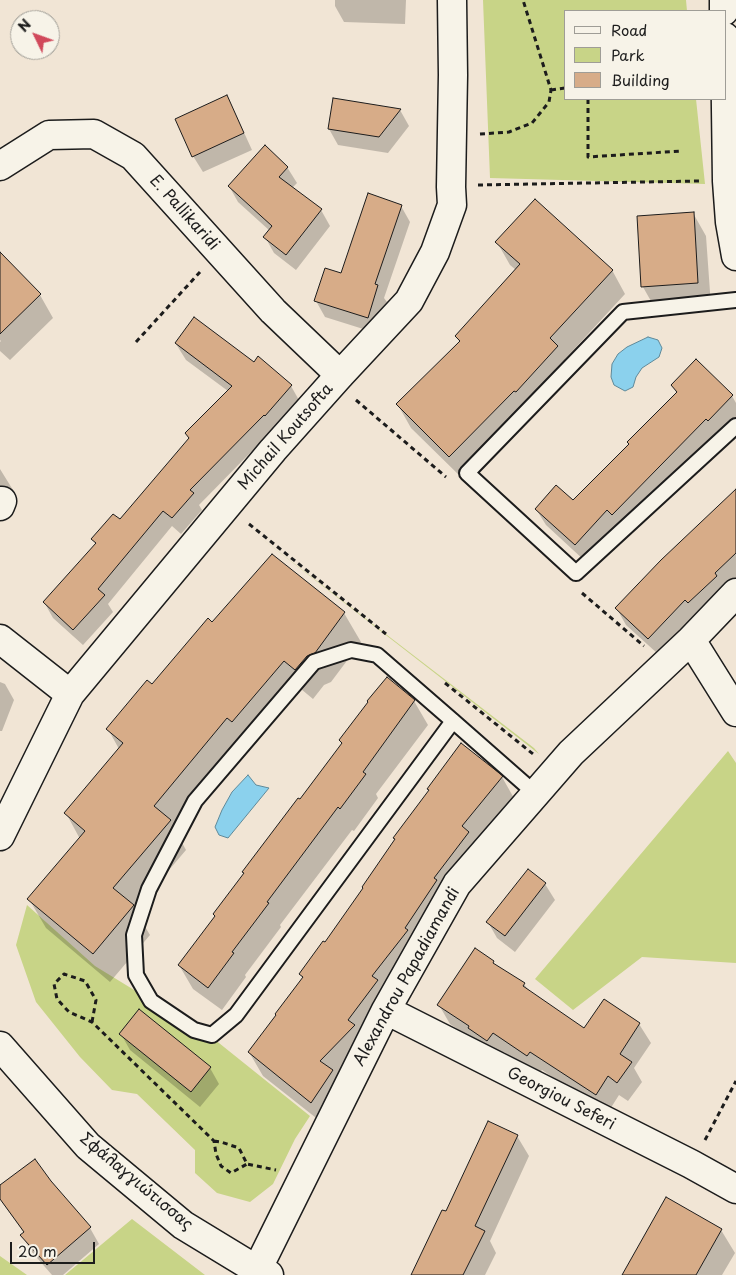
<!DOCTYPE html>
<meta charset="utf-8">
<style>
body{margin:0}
#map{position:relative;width:736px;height:1275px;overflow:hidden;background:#f1e5d5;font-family:"Playpen Sans",sans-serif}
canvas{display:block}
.legend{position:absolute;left:564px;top:10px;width:162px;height:90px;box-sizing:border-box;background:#f7f3e8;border:1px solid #9f9d96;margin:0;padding:6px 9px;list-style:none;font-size:15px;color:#1c1c1c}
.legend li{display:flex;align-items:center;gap:10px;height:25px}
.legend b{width:25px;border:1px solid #9f9d96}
.north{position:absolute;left:10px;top:10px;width:50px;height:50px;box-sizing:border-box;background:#f7f3e8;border:1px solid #9f9d96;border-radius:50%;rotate:312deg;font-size:14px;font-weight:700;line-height:20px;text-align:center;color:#1c1c1c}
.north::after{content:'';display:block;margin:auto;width:18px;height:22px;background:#d1495b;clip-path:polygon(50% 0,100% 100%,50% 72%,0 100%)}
.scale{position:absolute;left:10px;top:1242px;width:85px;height:22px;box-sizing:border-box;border:2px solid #1c1c1c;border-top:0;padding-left:6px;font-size:15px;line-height:18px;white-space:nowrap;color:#1c1c1c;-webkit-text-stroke:4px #f7f3e8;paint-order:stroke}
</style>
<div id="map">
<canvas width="736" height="1275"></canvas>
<ul class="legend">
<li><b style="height:6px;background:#f7f3e8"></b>Road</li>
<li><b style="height:14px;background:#c8d487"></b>Park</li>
<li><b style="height:14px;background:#d7ac88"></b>Building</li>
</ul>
<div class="north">N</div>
<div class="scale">20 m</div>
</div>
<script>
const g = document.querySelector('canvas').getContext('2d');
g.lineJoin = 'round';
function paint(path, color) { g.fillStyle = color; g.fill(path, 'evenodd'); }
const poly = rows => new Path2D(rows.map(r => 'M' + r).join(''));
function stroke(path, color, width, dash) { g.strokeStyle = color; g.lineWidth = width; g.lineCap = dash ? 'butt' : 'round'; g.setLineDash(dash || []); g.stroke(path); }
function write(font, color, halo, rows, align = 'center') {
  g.font = font + ' "Playpen Sans",sans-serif'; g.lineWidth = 4; g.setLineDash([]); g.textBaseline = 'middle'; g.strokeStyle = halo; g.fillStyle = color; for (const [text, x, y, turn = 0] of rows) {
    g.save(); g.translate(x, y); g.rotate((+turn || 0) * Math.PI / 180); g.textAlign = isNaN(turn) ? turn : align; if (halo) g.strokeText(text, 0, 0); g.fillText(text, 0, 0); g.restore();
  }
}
paint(poly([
 [483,0,686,0,687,11,565,11,565,99,696,99,705,184,490,178],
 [257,535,534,748,539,754],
 [728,751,736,763,736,963,642,957,573,1010,535,979],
 [27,905,95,966,214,1039,310,1116,295,1139,273,1184,250,1202,217,1193,195,1173,195,1150,137,1094,112,1090,80,1057,36,1002,16,945],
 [132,1219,205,1275,65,1275],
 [0,1256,27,1275,0,1275]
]), '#c8d487');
const water = poly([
 [648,337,658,340,662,348,659,357,642,368,636,377,633,387,625,391,614,385,611,377,612,364,618,354,627,347,648,337],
 [248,775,256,785,269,788,228,838,219,835,215,827,222,810,232,792,248,775]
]);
paint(water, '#8bd1ed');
stroke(water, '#5f8999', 1);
paint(poly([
 [335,0,406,0,405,24,344,22,335,6],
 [226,97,235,113,252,150,203,172,193,156,176,119],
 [400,110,409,126,388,153,338,145,329,129],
 [287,167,297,183,292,188,321,210,330,226,296,270,274,253,265,237,270,231,238,202,229,186],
 [401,206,410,222,384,298,387,302,376,333,325,317,316,301,342,275],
 [693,213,706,236,711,306,656,310,643,287],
 [497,242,612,270,625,294,565,359,571,370,463,479,411,428,398,405,460,343,456,336,516,270,510,265],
 [0,254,40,295,53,318,10,360,0,351,0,342,1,341,0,340],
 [176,344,254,363,291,386,300,402,199,505,202,510,181,534,172,526,108,604,113,612,83,645,53,618,44,602,96,545,93,540,120,521,190,439,186,433,228,391,186,360],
 [696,361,732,396,736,403,736,418,718,437,716,434,621,530,617,525,585,561,546,525,536,509,573,502,630,444,677,394,672,385],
 [0,469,13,490,0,504],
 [736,491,736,578,698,619,695,615,658,654,626,625,617,609],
 [344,613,361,642,331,682,324,685,313,699,301,689,250,750,245,746,175,830,186,850,135,910,150,935,110,982,46,928,29,899,80,839,66,813,119,749,108,729,153,686,212,623],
 [388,679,414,701,428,725,376,794,378,798,354,831,352,830,280,925,281,927,245,975,246,977,222,1010,193,989,179,965,342,745,340,741],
 [0,682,5,684,14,700,2,731,0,731],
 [502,777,515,800,325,1125,263,1076,249,1052,303,979,300,974,325,943,364,889,396,840,394,838],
 [528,871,545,884,555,900,515,952,497,938,488,922],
 [493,962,495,966,524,984,529,991,585,1030,639,1024,651,1043,634,1068,642,1082,628,1101,619,1095,607,1114,542,1070,538,1075,504,1052,499,1059,477,1042,450,1024,439,1005],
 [121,1034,210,1068,219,1084,200,1107,130,1050],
 [517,1136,529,1156,490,1241,496,1253,485,1275,412,1275,446,1213],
 [50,1182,90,1228,99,1244,63,1275,52,1275,31,1251,22,1235,24,1233,0,1199,0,1186],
 [721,1230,735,1253,722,1275,623,1275]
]), '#0003');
const building = poly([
 [227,95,244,133,192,157,175,119,227,95],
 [333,98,401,109,379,137,328,129,333,98],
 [265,145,288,167,279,177,322,209,286,255,263,237,272,226,228,186,265,145],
 [368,193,402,205,375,284,378,285,368,318,314,301,325,268,341,273,368,193],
 [535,199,613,270,550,338,558,346,516,392,514,391,449,457,396,404,460,341,455,336,520,264,495,242,535,199],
 [694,212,698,283,641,287,637,216,694,212],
 [0,252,41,294,0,334,0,252],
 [194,317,254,362,258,356,292,385,265,416,264,415,190,490,194,493,172,518,163,511,98,589,105,595,73,630,43,602,96,543,91,539,113,514,120,519,189,438,185,433,232,386,175,343,194,317],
 [696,359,733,395,708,421,706,419,612,515,607,510,575,545,535,509,556,485,573,500,629,444,627,442,677,392,671,385,696,359],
 [736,489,736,553,715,573,717,576,688,603,685,600,648,639,615,608,661,560,736,489],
 [272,554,345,612,315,653,307,656,295,670,284,661,232,722,227,718,154,806,171,820,113,888,134,905,93,954,27,899,85,831,64,813,123,743,106,729,147,680,152,684,208,618,212,622,272,554],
 [387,677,415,700,363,772,366,774,340,809,338,807,267,902,269,903,232,952,234,953,208,988,178,965,215,916,213,914,244,873,242,872,298,798,300,799,342,743,339,740,368,702,367,701,387,677],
 [461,743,503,776,462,826,469,832,434,878,437,880,405,928,408,930,372,976,378,980,348,1020,355,1025,320,1061,333,1070,311,1103,248,1052,276,1015,275,1014,303,977,299,974,323,941,325,942,363,888,362,887,395,839,393,838,429,790,427,789,461,743],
 [528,869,546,883,505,936,486,922,528,869],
 [475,948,494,961,493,963,525,983,523,986,584,1028,604,999,640,1023,620,1054,632,1062,617,1083,608,1076,596,1095,530,1052,527,1056,493,1033,487,1041,468,1028,469,1026,437,1005,475,948],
 [139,1009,211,1067,191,1092,119,1034,139,1009],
 [488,1121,518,1135,475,1226,485,1231,463,1275,411,1275,442,1210,446,1211,488,1121],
 [35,1159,51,1181,91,1227,47,1265,20,1235,24,1232,0,1199,0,1185,35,1159],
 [666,1197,722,1229,696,1275,622,1275,666,1197]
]);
paint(building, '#d7ac88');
stroke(building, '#1c1c1c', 1);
const service = poly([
 [736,300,623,312,467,473,576,573,736,426],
 [453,721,236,1015,212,1035,194,1030,151,1001,136,975,134,935,149,889,195,801,314,662,351,650,377,655,453,721,536,794]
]);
const minor = poly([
 [724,0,724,11],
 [725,37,727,181,730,222,736,256],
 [0,166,49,135,94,134,133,156,273,311,340,375],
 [0,506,2,501],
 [0,639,70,694],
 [691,640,736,712],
 [0,836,70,694,273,450,340,375,409,301,435,252,452,205,451,187,453,75,452,0],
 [386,1010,691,1164,736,1189],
 [257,1270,386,1010,457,884,571,753,691,640,736,593]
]);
const tertiary = poly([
 [0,1046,88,1146,183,1225,257,1270,269,1275]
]);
stroke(service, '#1c1c1c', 18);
stroke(minor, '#1c1c1c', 31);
stroke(tertiary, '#1c1c1c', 31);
stroke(poly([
 [551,90,565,88],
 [588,99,588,157,681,151],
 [480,134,509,132,532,123,549,102,551,90,523,0],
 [478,185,699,181],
 [136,342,200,272],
 [356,400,446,477],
 [249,524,386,634],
 [582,593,644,646],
 [445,683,533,754],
 [92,1022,96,1000,85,981,64,974,54,984,57,999,69,1012,92,1022,214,1141,216,1154,221,1166,231,1173,247,1164],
 [705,1140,736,1081],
 [214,1141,221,1142,239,1148,247,1164,276,1170]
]), '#1c1c1c', 3, [5, 4]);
stroke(service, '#f7f3e8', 14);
stroke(minor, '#f7f3e8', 28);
stroke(tertiary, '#f7f3e8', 28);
write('16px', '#1c1c1c', '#f7f3e8', [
 ["E. Pallikaridi",184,213,48],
 ["Michail Koutsofta",286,437,-49],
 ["Alexandrou Papadiamandi",407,977,-61],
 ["Georgiou Seferi",561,1099,27],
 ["Σφάλαγγιώτισσας",136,1182,40]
]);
</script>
